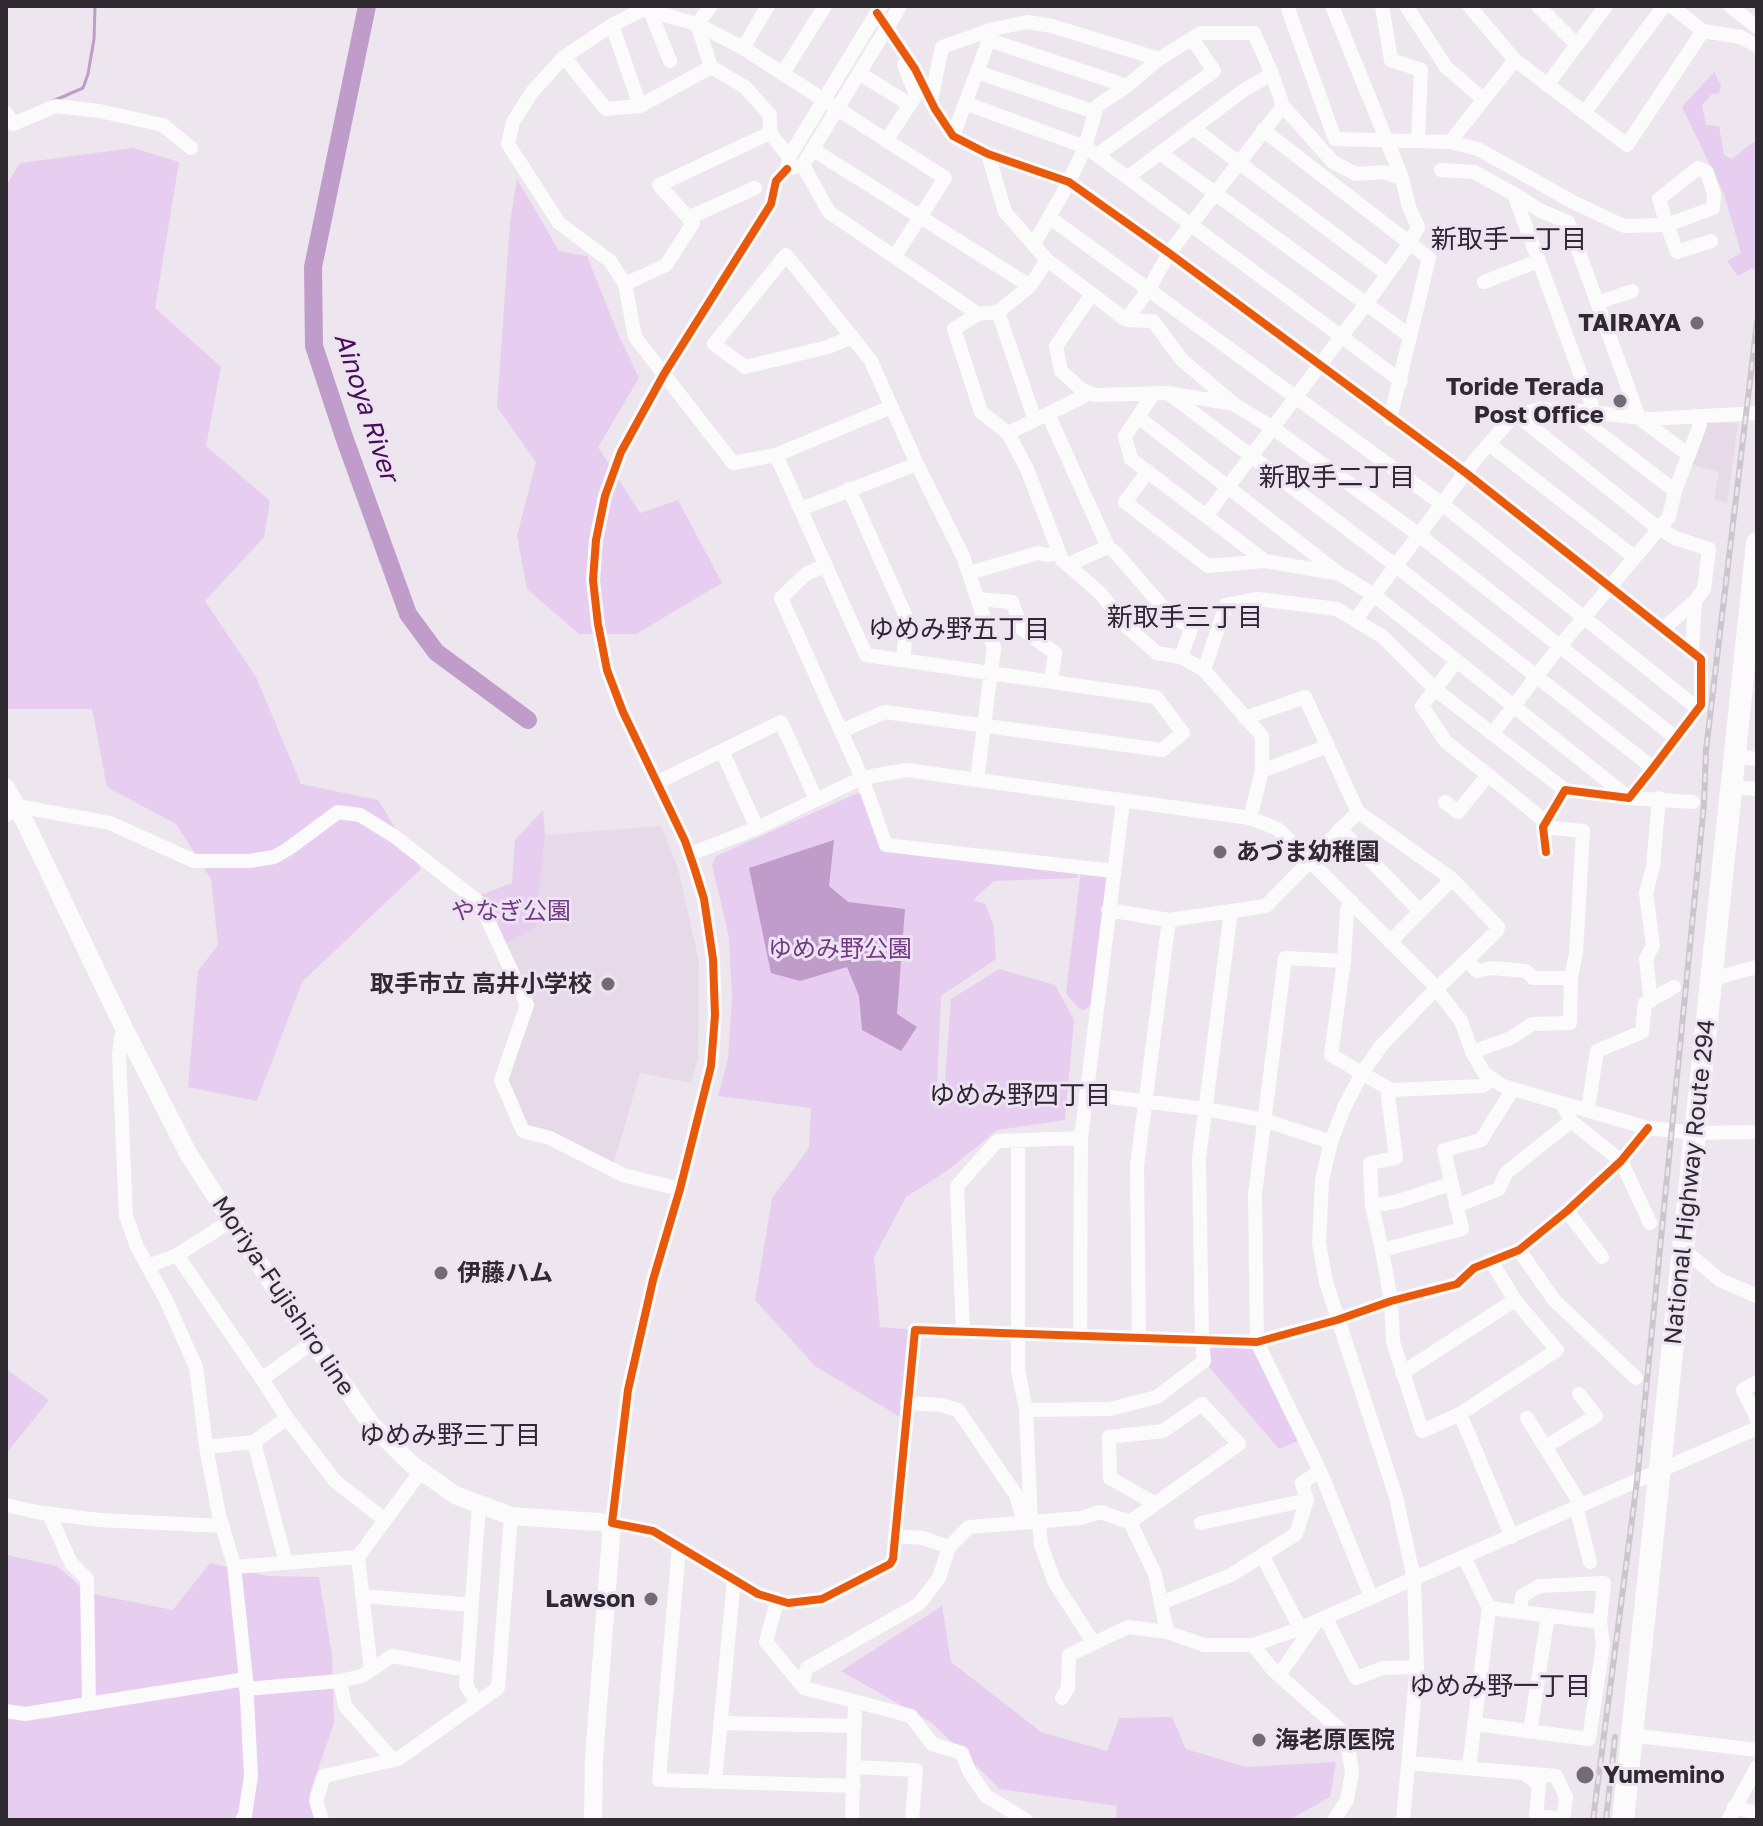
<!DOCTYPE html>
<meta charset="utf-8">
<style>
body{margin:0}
#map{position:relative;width:1763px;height:1826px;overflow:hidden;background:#ede6ee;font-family:"Golos Text",sans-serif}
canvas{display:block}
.frame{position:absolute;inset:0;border:8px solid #2f2a30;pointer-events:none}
</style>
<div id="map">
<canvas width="1763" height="1826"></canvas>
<div class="frame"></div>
</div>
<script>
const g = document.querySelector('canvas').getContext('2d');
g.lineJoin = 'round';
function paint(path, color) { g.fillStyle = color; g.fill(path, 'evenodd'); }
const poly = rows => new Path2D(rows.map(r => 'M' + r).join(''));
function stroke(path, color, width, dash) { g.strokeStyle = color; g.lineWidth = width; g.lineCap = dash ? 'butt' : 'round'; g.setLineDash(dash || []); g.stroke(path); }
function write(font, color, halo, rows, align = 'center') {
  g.font = font + ' "Golos Text","Noto Sans JP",sans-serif'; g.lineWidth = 6; g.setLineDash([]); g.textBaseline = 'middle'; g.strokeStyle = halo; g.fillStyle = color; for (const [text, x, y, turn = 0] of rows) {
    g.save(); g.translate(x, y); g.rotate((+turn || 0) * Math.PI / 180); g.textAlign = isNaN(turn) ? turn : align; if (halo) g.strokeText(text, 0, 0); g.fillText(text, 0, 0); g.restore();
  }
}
paint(poly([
 [1708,422,1738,423,1727,503,1714,499,1719,472,1690,464,1704,425],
 [661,826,678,868,699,962,698,1058,691,1083,640,1073,612,1169,526,1129,505,1081,527,1005,500,946,535,927,545,835]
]), '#e6dae9');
paint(poly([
 [1714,72,1721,85,1719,93,1712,94,1702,105,1706,125,1719,126,1724,155,1732,159,1753,142,1757,146,1757,271,1752,268,1738,276,1727,261,1741,253,1724,194,1682,107],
 [133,148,179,162,155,308,221,367,206,446,270,501,264,537,205,601,256,677,301,784,378,800,421,869,302,982,257,1101,188,1087,198,971,218,945,211,879,176,824,107,787,92,709,6,709,6,186,20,163],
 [517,179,559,251,587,256,619,336,639,378,598,447,640,513,678,500,722,583,636,634,579,634,527,589,517,536,536,462,497,407,510,223],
 [858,793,862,795,885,848,1078,873,1077,878,994,881,973,900,985,904,994,926,996,959,941,996,937,1086,945,1080,951,999,999,969,1055,985,1074,1020,1065,1120,997,1130,947,1171,906,1197,874,1257,880,1327,915,1330,905,1420,815,1366,755,1300,772,1198,809,1148,811,1108,718,1096,728,1059,732,997,729,937,712,865,716,856],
 [543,810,545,835,535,928,500,946,475,897,512,883,515,840],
 [1081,871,1105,874,1108,878,1091,1005,1085,1010,1079,1009,1066,993],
 [1202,1340,1257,1342,1305,1438,1279,1449,1204,1361],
 [6,1369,49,1400,6,1454],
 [6,1555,57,1566,88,1593,173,1610,210,1563,267,1576,319,1577,332,1654,334,1723,309,1795,317,1820,6,1820],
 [942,1606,951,1662,1041,1732,1107,1751,1119,1718,1172,1717,1186,1749,1246,1767,1336,1762,1330,1797,1289,1820,1116,1820,1117,1806,1000,1789,932,1723,841,1671]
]), '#e7cdef');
paint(poly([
 [834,840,829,886,848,902,905,909,897,1014,917,1027,901,1051,862,1030,859,996,847,967,800,981,771,973,749,868]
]), '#bf9cc9');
stroke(poly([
 [53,101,83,88,88,74,94,39,95,6]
]), '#bf9cc9', 3);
stroke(poly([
 [367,6,313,267,314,346,344,437,408,614,436,652,528,720]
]), '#bf9cc9', 18);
stroke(poly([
 [644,6,644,9,612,25,564,57,532,92,513,122,508,144,559,223,610,261,625,284,635,337,733,463,776,455,891,407],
 [711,6,697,24,711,67,745,87,770,115,770,133,789,157],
 [881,6,789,157,787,169,803,165,900,6],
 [1287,6,1335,139,1450,142,1478,149,1575,203,1624,226,1667,225,1713,208,1714,195,1707,172,1698,168,1659,199,1667,225,1677,252,1711,241],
 [1382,6,1391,60,1421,70,1418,140],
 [1406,6,1446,67,1483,99],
 [1469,6,1515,60,1627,145,1703,31,1671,6],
 [1538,6,1577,45],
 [1730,6,1757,27],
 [644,9,697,24,743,48,945,178,895,256],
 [650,11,670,61],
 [877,13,915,69,935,109,953,136,988,154,1069,182,1169,253,1466,473,1701,659,1701,705,1653,768,1629,798,1565,790,1543,827,1546,852],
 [612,25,640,106],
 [1703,31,1741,37,1757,46],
 [989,40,1127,86],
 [743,48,768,6],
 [564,57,606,109,640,106,711,67],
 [977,72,1095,112],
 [783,73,825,6],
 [859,73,909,104],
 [1547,85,1606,6],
 [931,100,942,47,993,29],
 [965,103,1085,147,1097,155,1401,381],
 [6,113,13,124,56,106,99,111,163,125,191,148],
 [1584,113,1664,6],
 [1193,128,1387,274],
 [1263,130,1429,258,1390,419],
 [953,136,993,29,1027,22,1052,26,1159,59],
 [886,141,916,95,904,65],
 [1450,142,1515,60],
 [812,149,1030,286],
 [1160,153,1410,336],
 [988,154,1005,212,1047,260,1092,294,1056,346,1061,371,1082,390,1095,395,1168,393,1234,404],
 [1097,155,1214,71,1193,40],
 [803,165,829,212,978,314],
 [787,169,776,181,771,204,664,374,621,452,605,496,596,540,593,580,598,624,607,670,623,712,685,841,694,867,704,899,713,959,715,1015,711,1066,680,1189,653,1280,628,1390,612,1523,653,1531,758,1594,788,1603,822,1599,890,1564,893,1559,915,1330,1257,1342,1337,1320,1391,1301,1457,1284,1474,1268,1519,1250,1567,1211,1621,1161,1648,1128],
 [1441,170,1474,172,1514,194],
 [1128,177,1244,90,1272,74],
 [1049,217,1442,504,1698,709],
 [688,218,755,188],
 [1034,244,1069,182,1085,147,1097,106,1127,86,1159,59,1201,33,1254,33,1272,74,1283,106,1333,162,1356,174,1384,172,1402,178],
 [1047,260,1030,286,998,312,978,314,954,329,981,412,1008,433,1027,469,1062,560,1100,593,1127,627,1157,653,1181,657,1204,670,1262,736,1262,771,1250,818],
 [1484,282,1538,261],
 [625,284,666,265,693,223,659,185,770,133],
 [1092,294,1126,320,1149,289,1169,253,1283,106],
 [1597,303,1632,291],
 [998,312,1035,420],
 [1126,320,1153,321,1182,360,1235,405,1273,428,1419,535,1676,738],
 [852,337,828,347,745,367,714,344,786,255,852,337,871,361,917,464,963,556,994,648,977,780],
 [1154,393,1125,436,1131,459,1265,561],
 [1168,393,1396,566,1653,768],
 [1593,413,1593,408,1514,194,1541,211,1568,222,1639,418,1689,455],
 [1048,414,1090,393],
 [1517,415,1654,525,1675,538,1709,549,1704,589,1695,601,1692,652],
 [1138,417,1338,573,1374,595,1629,798,1693,802],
 [1008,433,1048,414,1108,547],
 [1489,444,1633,556],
 [776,455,866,655,1156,697,1183,733,1162,750,885,712,841,731],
 [1148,471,1125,502,1208,566,1265,561,1335,573],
 [849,489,907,619,903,660],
 [1675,491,1700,425,1696,416],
 [801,509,917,464],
 [1206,516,1366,304,1410,243,1418,227,1409,207,1402,178,1332,6],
 [1069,564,1108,547,1116,553,1172,618,1192,626,1181,657],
 [826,565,806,574,781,598,862,778,886,845,1113,871],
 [969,573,1038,553,1048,555,1059,552],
 [977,599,1012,602,1022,629,1055,653,1051,682],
 [1356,619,1474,461,1507,423,1517,415,1540,409,1580,411,1651,419,1757,413],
 [1663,629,1695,601],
 [1204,670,1226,605,1258,599,1337,609,1383,637,1436,690,1565,790],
 [1245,718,1305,697,1358,812],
 [1493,733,1559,647,1669,517,1675,491,1580,418,1580,411],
 [722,751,757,828],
 [1735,756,1757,759],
 [1262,771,1328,746],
 [1488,775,1546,822],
 [658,782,781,722,816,799],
 [1731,787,1757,789],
 [1445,802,1458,812,1488,775,1446,742,1422,706,1456,662],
 [6,815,17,806,110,823,194,861,249,861,274,857,288,849,338,812,360,815,394,836,480,903,527,1005,501,1080,523,1131,550,1138,623,1175,680,1189],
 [1340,829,1420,911],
 [690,854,757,828,862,778,906,770,1250,818,1278,829,1429,980,1461,1021,1472,1052,1484,1073,1503,1086,1648,1128,1695,1133,1757,1132],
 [1352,902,1347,909,1344,961,1331,1055,1391,1090,1482,1086,1493,1079],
 [1108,910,1169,920,1266,906,1358,812,1452,879,1390,942],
 [1467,960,1477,971,1492,968,1526,971,1533,978,1571,978],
 [1344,961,1285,958,1255,1194,1257,1342,1320,1471,1371,1597],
 [1712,979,1757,967],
 [1651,1001,1646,959,1653,945,1646,893,1653,867,1659,798],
 [123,1026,119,1054,126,1216,137,1247,166,1300,196,1367,206,1447,219,1515,234,1565,246,1679,251,1776,245,1815,242,1820],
 [1472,1052,1511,1038,1532,1024,1570,1023,1571,978,1576,953,1583,831,1543,827],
 [1086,1094,1206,1109,1264,1120,1331,1142],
 [1588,1109,1597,1051,1642,1032,1645,1003,1674,987],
 [1571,1121,1621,1161,1650,1223],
 [1018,1140,1018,1370,1026,1410,1110,1409,1157,1397,1204,1361,1202,1340,1199,1158,1231,911],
 [1372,1206,1370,1163,1396,1158,1388,1096,1391,1090],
 [1456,1206,1499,1189,1506,1173,1571,1121,1562,1103],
 [1567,1211,1602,1257],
 [1683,1249,1720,1280,1757,1296],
 [1382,1250,1372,1206,1399,1201,1450,1184],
 [1519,1250,1554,1300,1636,1378],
 [177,1255,262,1379],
 [1491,1261,1515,1300,1557,1350,1460,1414,1512,1537],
 [148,1266,177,1255,231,1221],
 [963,1332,957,1186,997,1141,1081,1138],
 [1080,1336,1081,1138,1123,801],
 [1139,1338,1137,1166,1169,920],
 [1402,1373,1515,1300],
 [1757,1382,1743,1390,1757,1418],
 [907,1403,941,1405,958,1410,1016,1495,1024,1522],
 [1026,1410,1031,1522,1081,1518,1100,1512,1130,1522,1155,1574,1167,1632],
 [1460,1414,1422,1431,1393,1342,1391,1301,1382,1250,1462,1229,1444,1150,1481,1140,1513,1089],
 [287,1418,335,1481,385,1520],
 [1527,1418,1581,1505],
 [254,1442,286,1563],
 [206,1447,254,1442,287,1418,262,1379,313,1342],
 [1545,1447,1596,1416,1579,1394],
 [6,1505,37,1512,99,1520,223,1526],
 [1576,1507,1590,1562],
 [49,1514,71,1563,87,1579,89,1702],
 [1039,1522,1041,1545,1055,1583,1093,1642],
 [1130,1522,1239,1444,1202,1404,1163,1431,1109,1437,1110,1478,1154,1503],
 [1201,1523,1307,1500],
 [895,1536,923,1538,949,1547],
 [679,1547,659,1780,854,1786],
 [1262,1555,1300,1628],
 [1464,1557,1489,1608,1469,1768],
 [235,1567,358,1557],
 [363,1596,472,1605],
 [777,1601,766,1642,804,1688,911,1716,932,1744,962,1753,969,1771,986,1796,1026,1820],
 [1161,1603,1231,1575,1296,1534,1307,1500,1302,1483,1320,1471],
 [1520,1612,1522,1596,1539,1586,1604,1583,1600,1622],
 [1325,1617,1356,1678,1383,1668,1417,1667],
 [1253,1645,1273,1670,1346,1735,1352,1772,1347,1800,1334,1820],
 [371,1670,358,1557,421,1471],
 [1279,1675,1317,1621],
 [340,1681,345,1706,393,1760],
 [801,1685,807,1668,919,1604,939,1578,949,1547,969,1527,1031,1522],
 [246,1689,340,1681,362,1676,392,1656,467,1670],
 [1062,1698,1068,1688,1069,1655,1128,1627,1167,1632,1204,1645,1253,1645,1299,1629,1757,1428],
 [477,1703,466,1685,479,1504],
 [6,1711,25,1714,246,1679],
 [720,1723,855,1726],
 [1475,1724,1589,1739,1603,1645,1600,1622,1489,1608],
 [1530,1732,1548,1615],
 [1630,1735,1757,1750],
 [1409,1763,1556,1776,1566,1797,1563,1819,1536,1816,1539,1785,1524,1773],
 [854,1767,916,1770,912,1820],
 [715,1782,734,1579],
 [1734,1807,1757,1813],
 [322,1820,316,1801,324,1776,398,1759,498,1688,511,1516],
 [852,1820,855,1702],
 [1403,1820,1417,1667,1414,1579,1396,1497,1326,1282,1319,1243,1322,1180,1331,1142,1344,1108,1362,1073,1381,1046,1423,1002,1497,931,1498,927,1452,879],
 [1728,1820,1757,1767]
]), '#fcfbfc', 14);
stroke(poly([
 [6,788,24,820,123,1026,189,1155,275,1288,371,1424,410,1463,455,1495,511,1516,612,1523,594,1758,593,1820]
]), '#fcfbfc', 18);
stroke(poly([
 [1623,1820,1757,543]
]), '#fcfbfc', 22);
const rail = poly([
 [1593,1820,1637,1481,1704,804,1706,750,1757,322],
 [1606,1820,1615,1737]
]);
stroke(rail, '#c9c7ca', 6);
stroke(rail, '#eee3f2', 3, [9]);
stroke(poly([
 [877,13,915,69,935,109,953,136,988,154,1069,182,1169,253,1466,473,1701,659,1701,705,1653,768,1629,798,1565,790,1543,827,1546,852],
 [787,169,776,181,771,204,664,374,621,452,605,496,596,540,593,580,598,624,607,670,623,712,685,841,694,867,704,899,713,959,715,1015,711,1066,680,1189,653,1280,628,1390,612,1523,653,1531,758,1594,788,1603,822,1599,890,1564,893,1559,915,1330,1257,1342,1337,1320,1391,1301,1457,1284,1474,1268,1519,1250,1567,1211,1621,1161,1648,1128]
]), '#e8590c', 8);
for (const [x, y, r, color] of [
 [1697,323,8,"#726c72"],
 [1620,401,8,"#726c72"],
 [1220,852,8,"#726c72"],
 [608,984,8,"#726c72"],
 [441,1273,8,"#726c72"],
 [651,1599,8,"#726c72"],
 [1259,1740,8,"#726c72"],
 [1585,1775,10,"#726c72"]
]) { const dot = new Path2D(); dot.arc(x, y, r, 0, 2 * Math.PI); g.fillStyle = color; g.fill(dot); stroke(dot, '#eee3f2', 3); }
write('bold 24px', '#2f2a30', '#eee3f2', [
 ["TAIRAYA",1681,323],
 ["Toride Terada",1604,387],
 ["Post Office",1604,415],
 ["あづま幼稚園",1236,852,"left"],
 ["取手市立 高井小学校",592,984],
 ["伊藤ハム",457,1273,"left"],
 ["Lawson",635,1599],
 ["海老原医院",1275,1740,"left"],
 ["Yumemino",1603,1775,"left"]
], 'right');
write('24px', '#733a84', '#eee3f2', [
 ["やなぎ公園",511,911],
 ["ゆめみ野公園",840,949]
]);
write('24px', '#2f2a30', '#eee3f2', [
 ["National Highway Route 294",1690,1182,-84],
 ["Moriya-Fujishiro line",283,1296,56]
]);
write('26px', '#2e2631', '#eee3f2', [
 ["新取手一丁目",1509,240],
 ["新取手二丁目",1337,478],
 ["新取手三丁目",1185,618],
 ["ゆめみ野五丁目",959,630],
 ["ゆめみ野四丁目",1020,1096],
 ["ゆめみ野三丁目",450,1436],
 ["ゆめみ野一丁目",1500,1687]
]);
write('italic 26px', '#490e58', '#eee3f2', [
 ["Ainoya River",366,407,72]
]);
</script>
